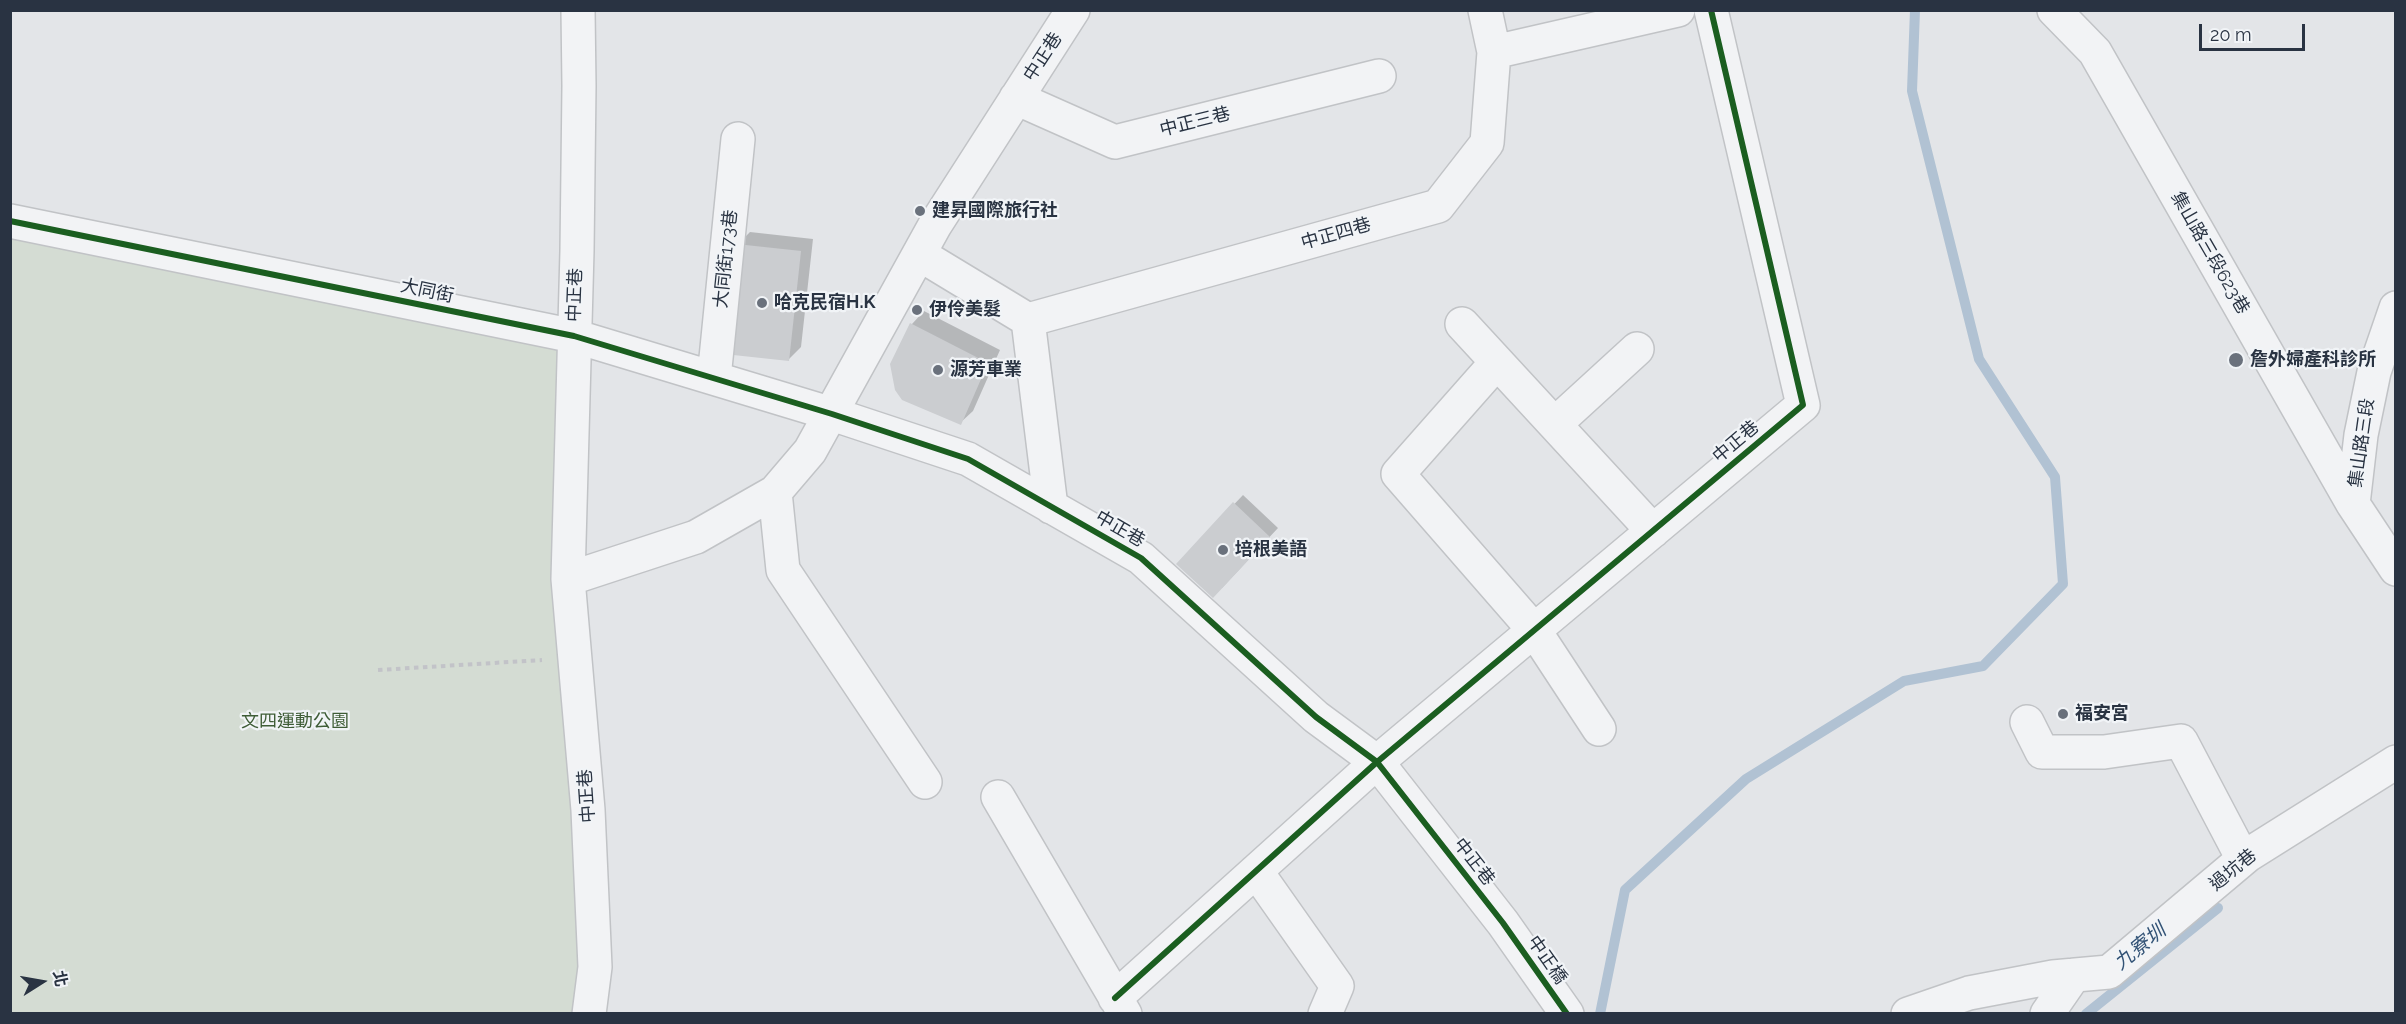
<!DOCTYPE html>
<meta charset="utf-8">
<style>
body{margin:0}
#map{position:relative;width:2406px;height:1024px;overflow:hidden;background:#e3e5e8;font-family:Raleway,"Noto Sans TC",sans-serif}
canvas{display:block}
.frame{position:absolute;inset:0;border:12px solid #293342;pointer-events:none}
.north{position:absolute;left:12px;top:952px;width:60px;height:60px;-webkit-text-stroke:4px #f1f4f7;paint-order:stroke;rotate:79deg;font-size:16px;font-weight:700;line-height:24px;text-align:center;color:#293342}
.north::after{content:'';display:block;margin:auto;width:21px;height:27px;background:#293342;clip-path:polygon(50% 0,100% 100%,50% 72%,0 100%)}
.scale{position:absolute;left:2199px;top:24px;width:106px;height:27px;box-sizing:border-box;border:3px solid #293342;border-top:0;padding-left:8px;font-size:18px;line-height:21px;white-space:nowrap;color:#293342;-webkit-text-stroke:4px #f1f4f7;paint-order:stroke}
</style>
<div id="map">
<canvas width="2406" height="1024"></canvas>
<div class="frame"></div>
<div class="north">北</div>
<div class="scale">20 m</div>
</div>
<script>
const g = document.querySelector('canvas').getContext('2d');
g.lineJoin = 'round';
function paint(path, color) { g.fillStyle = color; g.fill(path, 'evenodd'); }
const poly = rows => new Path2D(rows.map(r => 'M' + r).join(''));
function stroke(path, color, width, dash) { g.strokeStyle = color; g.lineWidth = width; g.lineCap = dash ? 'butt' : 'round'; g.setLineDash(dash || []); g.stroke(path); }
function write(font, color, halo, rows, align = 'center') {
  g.font = font + ' Raleway,"Noto Sans TC",sans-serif'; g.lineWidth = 4.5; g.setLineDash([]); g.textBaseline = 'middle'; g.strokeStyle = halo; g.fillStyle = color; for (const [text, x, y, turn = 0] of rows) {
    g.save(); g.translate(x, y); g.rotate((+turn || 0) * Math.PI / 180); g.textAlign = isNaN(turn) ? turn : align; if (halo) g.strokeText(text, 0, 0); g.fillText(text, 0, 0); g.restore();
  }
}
paint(poly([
 [11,225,563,344,589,1013,11,1013]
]), '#d4dcd3');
paint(poly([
 [750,232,813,239,801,347,788,360,737,245],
 [924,311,1000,350,973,411,960,423,892,364,912,324],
 [1243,495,1278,528,1222,588,1178,563]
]), '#0003');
stroke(poly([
 [1600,1014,1625,890,1746,779,1904,681,1983,666,2063,584,2055,477,1979,359,1912,91,1915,10],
 [2086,1014,2218,908]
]), '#b1c2d3', 10);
paint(poly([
 [736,244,801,251,789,361,724,354],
 [910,323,988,363,961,425,902,400,895,390,890,364],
 [1233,502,1270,537,1213,598,1176,564]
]), '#cbcdd0');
const minor = poly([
 [578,10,579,86,577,251,568,579,588,810,595,967,589,1014],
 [2054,10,2095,52,2353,504],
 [1494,52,1678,10],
 [1016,98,1115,142,1379,76],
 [10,221,574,336,832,414,968,459,1141,558,1316,717,1377,762,1503,923,1567,1014],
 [919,254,1028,320,1438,206,1487,143,1494,52,1485,10],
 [2396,308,2374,372,2361,435,2353,504,2396,569],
 [1028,320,1051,507],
 [1462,324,1653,531],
 [1497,362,1398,474,1534,630,1599,729],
 [714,378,738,139],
 [1555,424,1637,349],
 [775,492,783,570,925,782],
 [568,579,696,537,775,492,810,451,935,225,1073,10],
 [2027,722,2042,752,2104,752,2181,741,2243,859],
 [998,797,1125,1014],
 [1256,871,1337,986,1325,1014],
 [1115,998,1377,762,1803,405,1711,10],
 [1908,1014,1969,993,2053,977,2109,972,2248,855,2396,762],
 [2047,1014,2074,975]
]);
stroke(minor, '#c1c3c6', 36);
stroke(poly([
 [378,670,542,660]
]), '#c2c3c8', 4, [4.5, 4.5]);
stroke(minor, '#f2f3f5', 33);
stroke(poly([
 [10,221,574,336,832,414,968,459,1141,558,1316,717,1377,762,1503,923,1567,1014],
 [1115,998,1377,762,1803,405,1711,10]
]), '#1b5e20', 6);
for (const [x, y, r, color] of [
 [920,211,6,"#6a717c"],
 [762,303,6,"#6a717c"],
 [917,310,6,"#6a717c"],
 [2236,360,8,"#6a717c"],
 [938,370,6,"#6a717c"],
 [1223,550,6,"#6a717c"],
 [2063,714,6,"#6a717c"]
]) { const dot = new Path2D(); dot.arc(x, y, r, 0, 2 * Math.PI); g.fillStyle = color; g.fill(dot); stroke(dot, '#f1f4f7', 2); }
write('18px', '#293342', '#f1f4f7', [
 ["中正巷",1043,57,-57],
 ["中正三巷",1195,122,-14],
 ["中正四巷",1336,234,-16],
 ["集山路三段623巷",2210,253,60],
 ["大同街173巷",726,259,-84],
 ["大同街",427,291,12],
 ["中正巷",575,295,-88],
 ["中正巷",1736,442,-40],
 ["集山路三段",2362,443,-82],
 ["中正巷",1120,529,30],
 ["中正巷",587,796,-94],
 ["中正巷",1474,862,52],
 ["過坑巷",2233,870,-39],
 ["中正橋",1547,960,55]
]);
write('bold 18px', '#293342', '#f1f4f7', [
 ["建昇國際旅行社",932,211],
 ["哈克民宿H.K",774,303],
 ["伊伶美髮",929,310],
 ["詹外婦產科診所",2250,360],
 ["源芳車業",950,370],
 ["培根美語",1235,550],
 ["福安宮",2075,714]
], 'left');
write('18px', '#3f5d37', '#f1f4f7', [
 ["文四運動公園",295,722]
]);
write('italic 20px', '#335376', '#f1f4f7', [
 ["九寮圳",2140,947,-39]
]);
</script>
